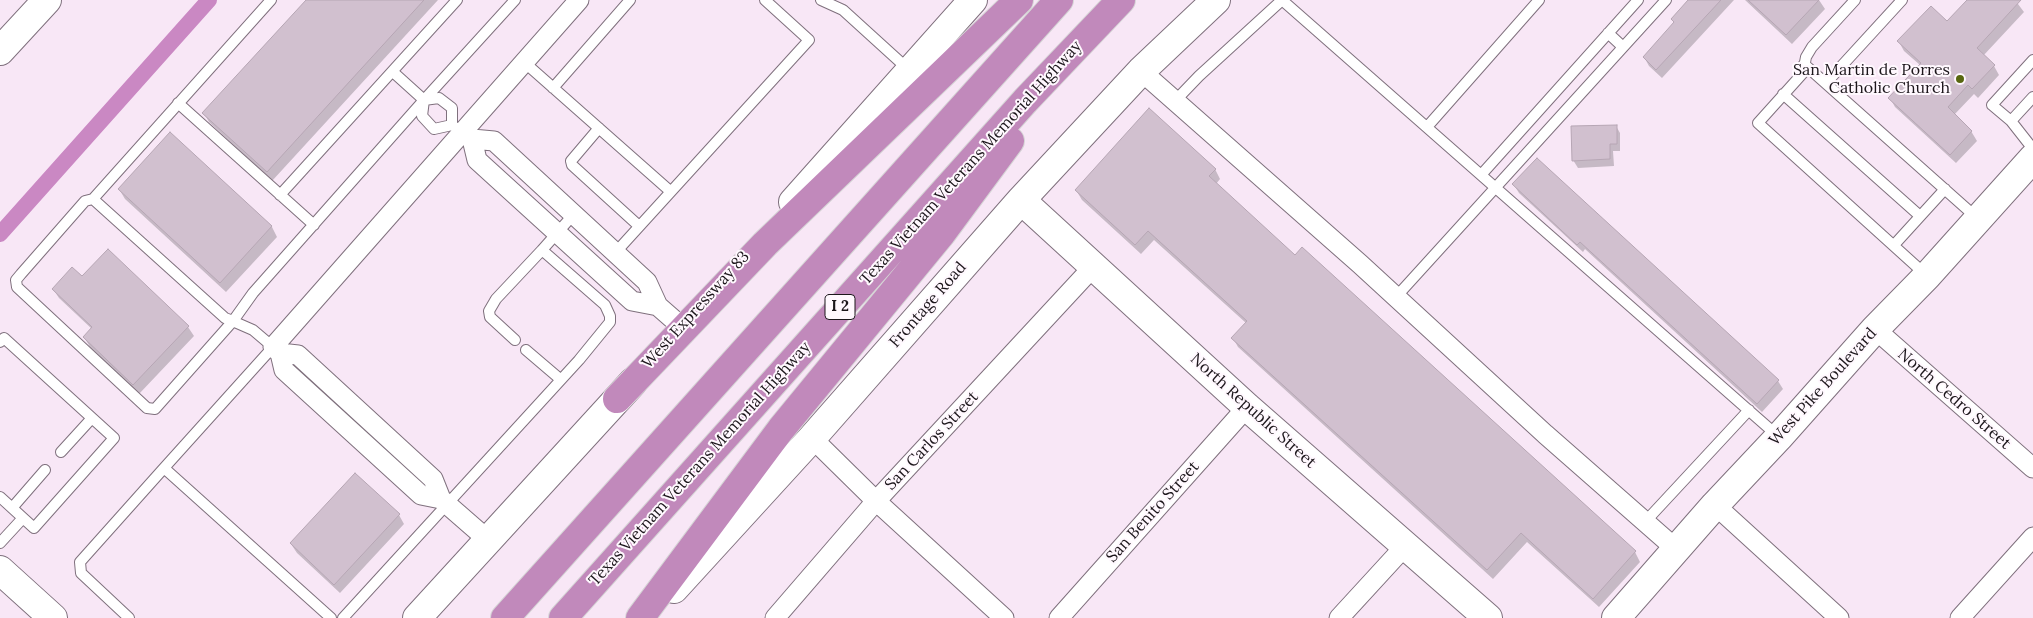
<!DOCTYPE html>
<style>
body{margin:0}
canvas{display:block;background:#f8e7f6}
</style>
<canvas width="2033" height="618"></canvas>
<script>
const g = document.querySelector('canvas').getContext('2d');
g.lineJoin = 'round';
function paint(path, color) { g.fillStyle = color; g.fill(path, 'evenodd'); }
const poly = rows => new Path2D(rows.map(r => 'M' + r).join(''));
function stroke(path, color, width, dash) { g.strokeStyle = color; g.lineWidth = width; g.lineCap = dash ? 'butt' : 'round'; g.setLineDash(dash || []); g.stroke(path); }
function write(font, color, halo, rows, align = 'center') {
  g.font = font + ' Lora,serif'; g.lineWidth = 4; g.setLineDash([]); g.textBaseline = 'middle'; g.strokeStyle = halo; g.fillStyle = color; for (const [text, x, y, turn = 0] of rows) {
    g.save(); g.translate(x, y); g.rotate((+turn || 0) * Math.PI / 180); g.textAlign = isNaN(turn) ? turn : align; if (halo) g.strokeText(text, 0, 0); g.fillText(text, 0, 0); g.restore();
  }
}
paint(poly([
 [307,0,438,0,272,181,209,122,204,113],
 [1690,0,1734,0,1662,78,1649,66,1644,57,1675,24],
 [1745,0,1819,0,1825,9,1792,44],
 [1969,0,2015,0,2024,12,1983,56,1994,66,1999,75,1978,98,1974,94,1954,115,1971,131,1977,141,1956,163,1895,107,1890,98,1920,65,1904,51,1899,42,1948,23],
 [1616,126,1620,133,1620,151,1613,151,1614,166,1578,168,1573,160],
 [170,134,272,227,277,237,226,292,125,199,119,189],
 [1215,169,1220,179,1216,184,1295,256,1635,552,1640,562,1599,607,1527,542,1493,579,1238,347,1233,338,1246,323,1154,240,1141,254,1082,200,1076,190],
 [1514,185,1778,381,1783,389,1762,412,1585,249,1583,252,1519,193],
 [108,250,188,327,194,336,139,394,90,347,84,337,92,329,59,298,53,289,82,278],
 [399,515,404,524,340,593,297,553,291,544]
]), '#0003');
stroke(poly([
 [0,234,209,0]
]), '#ca88c3', 16);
const building = poly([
 [306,0,424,0,267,172,202,113,306,0],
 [1688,0,1721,0,1656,70,1643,57,1674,22,1671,19,1688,0],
 [1748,0,1819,0,1786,35,1748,0],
 [1967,0,2021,0,1977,48,1995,65,1972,89,1968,85,1948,107,1972,131,1950,155,1888,98,1921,63,1897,41,1931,6,1947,21,1967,0],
 [1149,108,1216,169,1209,176,1295,255,1302,247,1636,551,1593,599,1521,533,1487,570,1231,338,1247,321,1148,231,1135,245,1075,190,1149,108],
 [1617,125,1617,144,1610,144,1610,159,1572,161,1571,126,1617,125],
 [170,132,272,226,220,283,118,189,170,132],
 [1537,158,1779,380,1757,404,1580,242,1577,245,1512,184,1537,158],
 [108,249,189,326,133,385,83,337,92,327,52,289,72,267,82,276,108,249],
 [355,473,400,514,334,585,290,543,355,473]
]);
paint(building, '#d1c0cf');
stroke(building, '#b6a6b4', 1);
const lane = poly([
 [821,0,843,10,909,70],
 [1282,0,1779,437],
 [1855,0,1812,47,1806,57,1803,73,1758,123,1926,275],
 [1608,33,1623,47],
 [2033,60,1992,105,2011,121,2033,149],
 [524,62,670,191],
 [1804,64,1977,218],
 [393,72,424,100],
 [1826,83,1902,0],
 [553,88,630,0],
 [1783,94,1920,216],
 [424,100,422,116,434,129,452,125,462,132],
 [424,100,439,98,452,108,452,125],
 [1175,101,1199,76,1282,0],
 [178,103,314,225],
 [2011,121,2033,97],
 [1427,127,1539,0],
 [599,128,571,161,572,165,639,226],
 [1481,175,1638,0],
 [280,195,457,0],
 [93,199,271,0],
 [1894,245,1945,189],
 [542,250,574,214],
 [616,252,809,40,765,0],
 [1396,297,1666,0],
 [0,342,4,338,114,438,34,528,0,497],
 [526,350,560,379],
 [61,452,92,418],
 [164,468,273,347,253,330,237,323,233,321,225,318,93,199,85,201,21,274,16,280,17,287,147,408,155,409,233,321,253,293,424,100,515,0],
 [12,508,45,470],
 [1645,522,1749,410],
 [0,543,23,518],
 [129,618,81,573,80,562,164,468,331,618],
 [343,618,579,360,610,322,610,316,605,305,542,250,496,299,489,311,490,317,515,340]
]);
const street = poly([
 [1141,71,1360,264,1545,434,1676,549],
 [462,132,472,139,494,141,647,282,658,306,682,327],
 [472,139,477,160,632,301,658,306],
 [1875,329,2033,468],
 [280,353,284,370,421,495,441,499],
 [812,438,876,501,1004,618],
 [1715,505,1839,618],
 [488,540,441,499,433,479,298,355,280,353,273,347,579,0],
 [775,618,876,501,1093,267],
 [1059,618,1247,407],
 [1339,618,1406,545],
 [1960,618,2033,537]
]);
const secondary = poly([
 [0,51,47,0],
 [1021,200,1247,407,1488,618],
 [793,202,973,0],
 [0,570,53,618],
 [674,589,812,438,1021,200,1141,71,1216,0],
 [417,618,633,382],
 [1616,618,1715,505,1779,437,1875,329,1927,276,2033,158]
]);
const highway = poly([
 [617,399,765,244,1019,0],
 [505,618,1059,0],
 [563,618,1025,101,1121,0],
 [640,618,781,429,942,233,1010,141]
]);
stroke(lane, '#7f707d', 12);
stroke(street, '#7f707d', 21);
stroke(secondary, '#7f707d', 30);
stroke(highway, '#d6d5d6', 30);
stroke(lane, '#fff', 10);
stroke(street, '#fff', 19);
stroke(secondary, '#fff', 28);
stroke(highway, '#c189bb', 28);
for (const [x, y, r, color] of [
 [1960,79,5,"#586710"]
]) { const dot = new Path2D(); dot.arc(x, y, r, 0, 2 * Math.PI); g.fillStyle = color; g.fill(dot); stroke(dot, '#fff8fe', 2); }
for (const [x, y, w] of [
 [840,307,30]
]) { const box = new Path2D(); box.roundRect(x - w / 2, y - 12.5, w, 25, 4); g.fillStyle = '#fff8fe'; g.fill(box); stroke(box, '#1c161b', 1); }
write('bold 15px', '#1c161b', null, [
 ["I 2",840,307]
]);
write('16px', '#1c161b', '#fff8fe', [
 ["San Martin de Porres",1950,70],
 ["Catholic Church",1950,88]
], 'right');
write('16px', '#1c161b', '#fff8fe', [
 ["Texas Vietnam Veterans Memorial Highway",971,163,-48],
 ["Frontage Road",928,305,-49],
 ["West Expressway 83",696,310,-48],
 ["West Pike Boulevard",1823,387,-48],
 ["North Cedro Street",1954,399,41],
 ["North Republic Street",1253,411,42],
 ["San Carlos Street",932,441,-47],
 ["Texas Vietnam Veterans Memorial Highway",700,464,-48],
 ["San Benito Street",1153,512,-48]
]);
</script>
